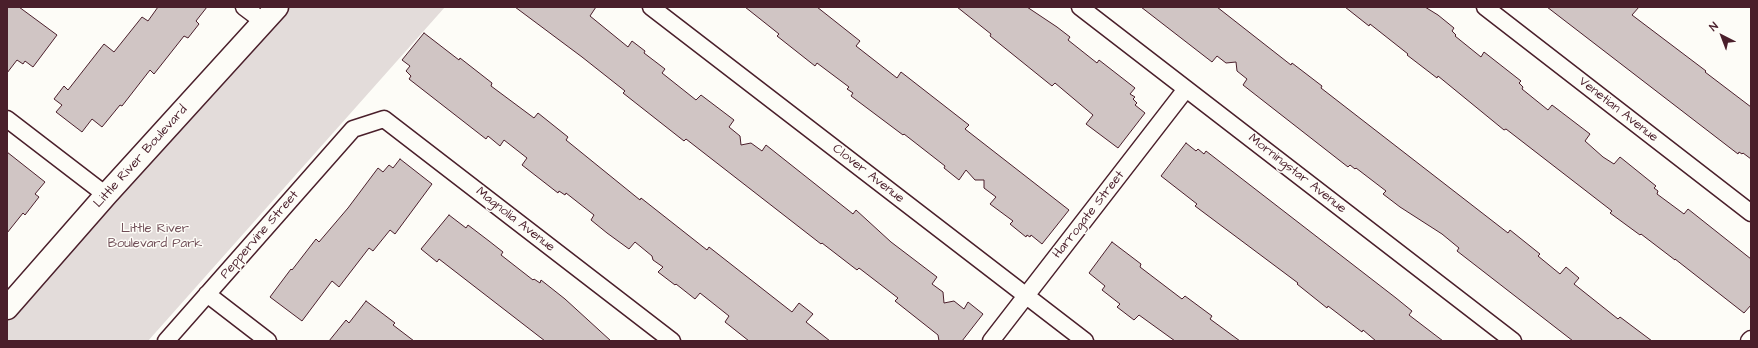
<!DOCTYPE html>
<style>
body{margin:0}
#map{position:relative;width:1758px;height:348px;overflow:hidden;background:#fdfcf7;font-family:"Architects Daughter",sans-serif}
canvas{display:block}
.frame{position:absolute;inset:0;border:8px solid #4a1f2b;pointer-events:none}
.north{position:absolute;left:1702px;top:16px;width:40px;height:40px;-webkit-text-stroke:3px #fdfcf7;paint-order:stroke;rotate:318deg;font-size:11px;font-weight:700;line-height:16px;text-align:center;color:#4a1f2b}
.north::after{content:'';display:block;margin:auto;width:14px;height:18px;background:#4a1f2b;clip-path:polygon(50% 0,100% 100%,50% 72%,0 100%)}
</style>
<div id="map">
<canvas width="1758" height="348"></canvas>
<div class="frame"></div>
<div class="north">N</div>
</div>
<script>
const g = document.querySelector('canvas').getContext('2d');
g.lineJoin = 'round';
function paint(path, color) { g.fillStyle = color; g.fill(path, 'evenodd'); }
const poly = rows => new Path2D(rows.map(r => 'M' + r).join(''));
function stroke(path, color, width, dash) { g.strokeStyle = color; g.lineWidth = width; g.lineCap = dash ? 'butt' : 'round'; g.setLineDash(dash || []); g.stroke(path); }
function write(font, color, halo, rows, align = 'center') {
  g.font = font + ' "Architects Daughter",sans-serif'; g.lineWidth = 3; g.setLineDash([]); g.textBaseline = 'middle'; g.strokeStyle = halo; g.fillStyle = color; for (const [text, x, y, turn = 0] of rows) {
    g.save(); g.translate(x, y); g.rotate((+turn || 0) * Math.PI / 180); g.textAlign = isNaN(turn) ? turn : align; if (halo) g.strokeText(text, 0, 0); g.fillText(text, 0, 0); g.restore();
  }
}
paint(poly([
 [277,7,445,7,148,341,7,341,7,308]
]), '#e3dcda');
const building = poly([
 [7,7,19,7,57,35,33,67,25,61,23,64,17,60,7,73,7,7],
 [158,7,207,7,196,21,199,24,188,38,184,36,154,74,150,70,122,106,120,105,102,127,92,119,82,132,56,112,62,105,54,99,64,86,68,90,104,44,114,52,142,17,148,21,158,7],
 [515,7,596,7,590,16,628,47,632,41,645,51,644,53,665,69,662,73,696,100,701,95,734,120,729,127,740,136,741,145,751,143,762,151,766,145,853,214,856,210,891,242,937,277,932,284,943,292,944,303,954,301,964,309,968,302,983,314,962,341,939,341,938,335,895,301,898,298,859,268,857,270,822,243,821,244,686,139,684,141,623,93,625,91,582,57,515,7],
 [745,7,817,7,860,41,856,46,897,78,901,72,969,125,965,129,1069,210,1042,244,1031,235,1030,237,1027,235,1026,237,1010,224,1013,221,990,204,996,197,984,188,984,180,975,180,966,170,959,180,944,168,945,166,904,134,903,135,851,96,853,93,847,89,849,87,817,63,815,66,777,36,779,34,745,7],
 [957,7,1027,7,1057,27,1070,37,1068,40,1097,63,1099,60,1135,88,1130,94,1135,97,1133,99,1137,103,1135,105,1145,113,1118,148,1086,124,1093,115,1055,83,1052,86,990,36,991,34,957,7],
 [1141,7,1217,7,1291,65,1292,63,1322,86,1321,88,1508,233,1510,230,1540,254,1538,256,1560,274,1566,267,1579,278,1574,284,1618,319,1620,317,1652,341,1573,341,1457,251,1459,248,1442,234,1400,207,1383,194,1386,191,1356,168,1355,169,1350,165,1348,167,1243,85,1247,79,1237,71,1236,62,1226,63,1217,56,1212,62,1141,7],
 [1345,7,1425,7,1438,15,1454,28,1452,31,1456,35,1455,36,1481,57,1484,52,1521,81,1519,83,1523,87,1522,89,1548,110,1552,105,1590,134,1585,141,1603,157,1614,164,1620,157,1656,186,1654,188,1658,191,1657,194,1684,214,1688,209,1751,259,1751,305,1744,313,1675,259,1675,260,1641,234,1640,235,1610,213,1612,211,1506,129,1504,130,1438,76,1437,78,1407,55,1408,54,1370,24,1369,26,1345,7],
 [1547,7,1639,7,1632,15,1706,71,1705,72,1751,107,1751,159,1743,153,1742,154,1739,152,1738,154,1547,7],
 [424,33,459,60,460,58,492,83,491,86,534,118,538,113,568,137,566,140,640,200,641,198,707,250,709,247,792,312,799,303,813,314,806,322,830,341,749,341,725,322,729,316,700,293,695,299,676,284,675,285,658,272,663,267,653,260,652,256,635,242,629,249,607,233,591,220,594,215,566,193,565,195,559,191,558,193,522,165,527,158,504,140,500,146,488,136,486,139,409,79,411,76,406,71,410,66,402,60,424,33],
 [1186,143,1196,151,1198,149,1204,154,1206,151,1396,298,1412,311,1409,315,1443,341,1376,341,1363,330,1362,332,1328,306,1327,308,1297,284,1298,283,1195,206,1197,204,1161,176,1186,143],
 [7,152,45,182,35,194,39,197,25,215,23,213,7,233,7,152],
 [400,159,432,184,395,234,390,230,373,251,369,248,339,287,332,281,302,321,270,297,291,269,292,270,316,239,319,242,348,208,378,168,383,172,389,165,393,168,400,159],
 [449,215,466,228,468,225,489,241,503,252,501,255,533,280,534,279,540,283,541,280,565,299,611,341,545,341,439,259,437,262,421,249,449,215],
 [1112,242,1141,264,1140,267,1182,299,1185,296,1212,316,1210,319,1240,341,1175,341,1139,315,1134,320,1117,307,1120,304,1102,290,1105,286,1089,273,1112,242],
 [366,301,395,323,393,325,414,341,329,341,346,320,349,323,366,301]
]);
paint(building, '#d0c5c4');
stroke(building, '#4a1f2b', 1);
const street = poly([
 [244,7,264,22],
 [651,7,1085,341],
 [1080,7,1513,341],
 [1485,7,1751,213],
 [7,119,106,195],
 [207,294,268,341],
 [166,341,353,129,384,119,672,341],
 [991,341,1186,89],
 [1749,341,1751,339]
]);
const secondary = poly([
 [7,308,106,195,277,7]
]);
stroke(street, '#4a1f2b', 19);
stroke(secondary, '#4a1f2b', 25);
stroke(street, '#fdfcf7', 16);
stroke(secondary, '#fdfcf7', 22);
write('13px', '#4a1f2b', '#fdfcf7', [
 ["Venetian Avenue",1618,110,38],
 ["Little River Boulevard",141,157,-48],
 ["Clover Avenue",868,174,38],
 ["Morningstar Avenue",1297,174,38],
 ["Harrogate Street",1089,215,-52],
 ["Magnolia Avenue",515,220,38],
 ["Peppervine Street",260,235,-49]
]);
write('13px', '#704e57', '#fdfcf7', [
 ["Little River",155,229],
 ["Boulevard Park",155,244]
]);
</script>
